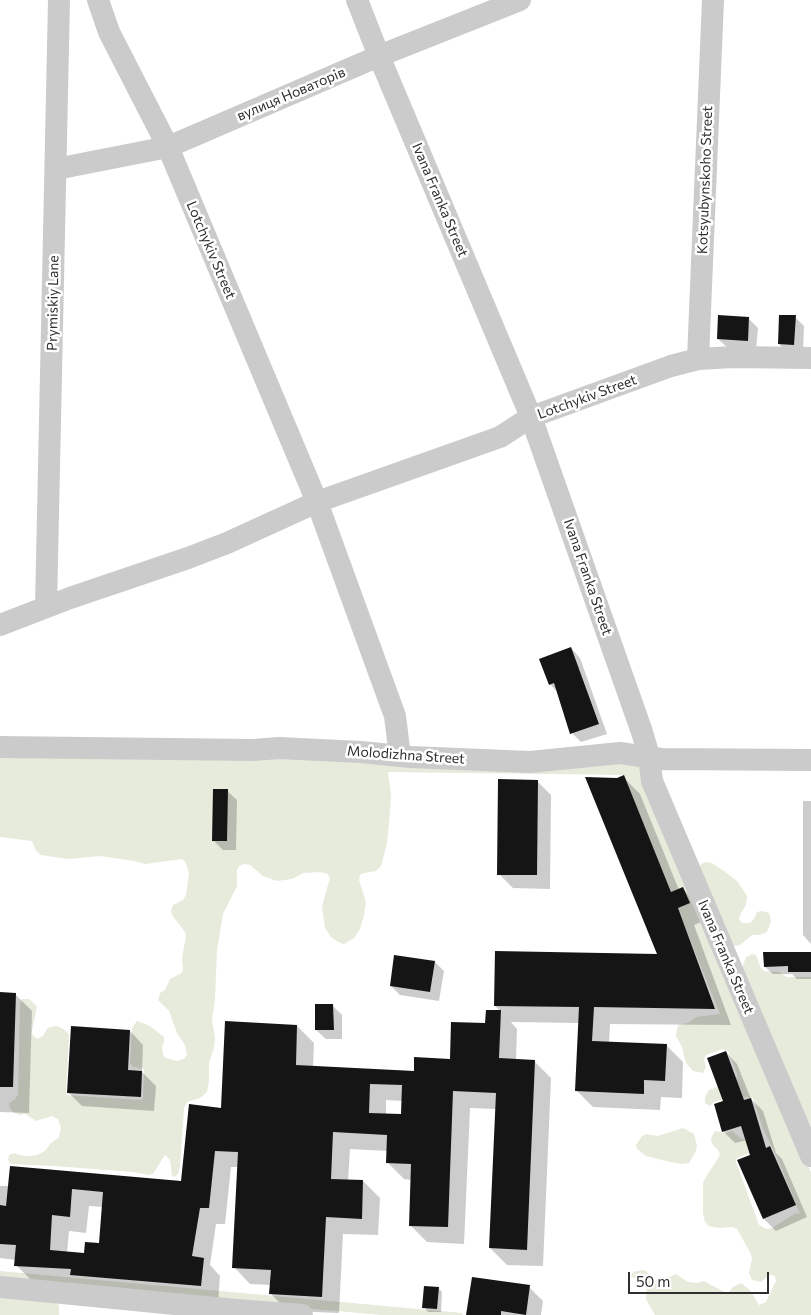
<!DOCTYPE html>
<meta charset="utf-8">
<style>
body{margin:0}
#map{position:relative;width:811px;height:1315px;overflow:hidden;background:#fff;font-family:Commissioner,sans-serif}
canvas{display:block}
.scale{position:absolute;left:628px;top:1272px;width:141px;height:22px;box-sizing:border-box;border:2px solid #2e2e2e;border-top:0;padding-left:6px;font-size:15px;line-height:18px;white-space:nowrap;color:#2e2e2e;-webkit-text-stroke:4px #fff;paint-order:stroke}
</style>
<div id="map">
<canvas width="811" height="1315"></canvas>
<div class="scale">50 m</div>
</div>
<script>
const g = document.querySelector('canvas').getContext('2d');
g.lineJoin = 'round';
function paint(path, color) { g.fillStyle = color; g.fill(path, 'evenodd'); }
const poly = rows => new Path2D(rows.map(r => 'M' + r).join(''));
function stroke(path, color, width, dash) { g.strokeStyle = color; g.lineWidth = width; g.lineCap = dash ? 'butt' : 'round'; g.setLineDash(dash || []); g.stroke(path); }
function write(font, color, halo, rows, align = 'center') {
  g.font = font + ' Commissioner,sans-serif'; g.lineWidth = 5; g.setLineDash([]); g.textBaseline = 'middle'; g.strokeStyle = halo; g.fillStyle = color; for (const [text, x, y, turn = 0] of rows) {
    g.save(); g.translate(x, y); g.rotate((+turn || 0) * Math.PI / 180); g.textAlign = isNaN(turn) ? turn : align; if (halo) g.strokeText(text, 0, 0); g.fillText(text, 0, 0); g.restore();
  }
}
paint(poly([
 [0,752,639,759,656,803,811,1172,811,1315,655,1315,646,1299,647,1283,637,1281,631,1276,633,1272,643,1270,646,1271,650,1276,656,1280,663,1280,676,1274,688,1282,697,1283,704,1281,726,1293,729,1292,733,1287,741,1283,750,1290,759,1305,766,1302,776,1281,775,1276,769,1275,761,1282,752,1280,749,1273,752,1259,751,1254,737,1229,732,1227,719,1228,709,1226,705,1222,703,1213,703,1182,720,1155,718,1150,712,1144,711,1138,715,1131,725,1133,732,1131,742,1139,751,1141,754,1151,739,1157,736,1159,736,1162,759,1225,766,1229,772,1228,791,1216,797,1213,800,1214,777,1157,763,1129,753,1098,735,1096,714,1102,710,1106,705,1103,705,1097,709,1090,720,1086,737,1077,737,1073,728,1051,723,1049,706,1055,704,1059,706,1067,703,1073,693,1071,686,1063,682,1047,676,1036,677,1028,679,1025,690,1022,696,1017,720,1014,624,775,388,772,391,794,390,811,387,843,381,866,376,871,364,873,360,875,359,880,366,902,364,915,360,929,354,938,344,944,338,942,331,937,325,928,322,906,330,878,328,874,320,872,303,873,292,879,277,881,263,876,250,865,244,864,239,866,237,870,237,886,223,914,217,950,215,999,212,1020,215,1037,214,1048,209,1063,209,1082,207,1092,200,1098,187,1102,184,1108,180,1166,178,1174,174,1177,172,1176,170,1160,165,1155,153,1174,148,1175,133,1172,54,1166,11,1164,8,1160,9,1155,13,1153,24,1156,29,1156,37,1155,45,1151,50,1144,59,1137,61,1128,58,1119,52,1116,36,1121,25,1114,19,1115,13,1112,10,1108,9,1104,16,1098,18,1094,20,1003,22,999,29,999,37,1006,32,1031,32,1034,37,1039,43,1036,47,1029,50,1027,56,1026,62,1028,69,1034,66,1095,141,1100,143,1098,144,1069,133,1067,130,1063,132,1028,137,1021,150,1026,164,1037,164,1042,162,1047,163,1055,166,1058,177,1061,185,1058,187,1054,185,1045,177,1033,169,1011,158,1000,160,993,165,990,170,979,182,973,183,970,182,958,186,936,185,932,172,915,171,910,173,905,183,900,186,895,189,874,186,863,182,859,145,864,134,861,100,856,69,859,41,855,36,851,32,841,0,837],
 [706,862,712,863,724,871,737,881,744,891,747,896,746,905,741,913,739,919,742,923,750,923,754,919,757,912,762,911,769,913,771,921,767,932,760,935,752,935,740,945,736,946,733,945,698,871,701,864],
 [752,954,756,955,761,968,764,971,779,972,787,977,811,977,811,1142,743,971,743,965,746,957],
 [683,1128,694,1134,697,1146,695,1153,689,1163,682,1164,670,1162,646,1156,637,1149,636,1145,642,1136,646,1134,658,1136],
 [0,1271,462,1313,462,1315,382,1315,324,1310,0,1279],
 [0,1295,54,1301,59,1305,59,1315,0,1315]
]), '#e6ebdc');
paint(poly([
 [795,317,804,326,803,353,788,353,779,344],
 [749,319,758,328,756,350,728,348,718,339],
 [571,648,580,658,607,734,581,742,572,733,559,694,550,684],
 [623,777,640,794,679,890,683,889,699,906,706,920,694,925,731,1025,610,1024,609,1043,666,1045,683,1062,682,1098,661,1097,660,1110,593,1107,576,1090,579,1023,511,1022,517,1029,516,1060,534,1061,551,1078,543,1266,507,1265,490,1248,496,1109,470,1108,464,1244,427,1242,410,1225,412,1180,404,1179,387,1162,388,1151,350,1149,348,1181,363,1181,380,1198,378,1235,343,1234,339,1313,288,1311,271,1294,271,1285,250,1284,234,1267,239,1167,231,1167,225,1224,216,1224,210,1265,220,1276,218,1303,33,1282,16,1265,16,1260,0,1258,0,1186,182,1183,223,1109,297,1026,314,1043,313,1067,415,1072,451,1060,486,1025,487,1011,502,1012,495,1006,659,955,617,779],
 [386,1100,403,1101,402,1116,386,1115],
 [89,1206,103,1207,100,1245,85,1255,67,1253,69,1231,86,1233],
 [537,781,551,795,550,889,513,888,499,874],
 [227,791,237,800,236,850,223,850,214,841],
 [803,801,811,801,811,944,803,935],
 [811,954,811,979,797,979,792,974,773,974,765,967],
 [395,956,435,962,444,971,439,1001,400,995,391,986],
 [0,993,15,994,32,1011,29,1113,0,1112],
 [333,1006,342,1015,342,1039,326,1039,316,1030],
 [130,1031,143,1045,142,1072,156,1086,154,1111,82,1106,68,1092],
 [726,1052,737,1064,751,1099,763,1111,776,1153,782,1159,807,1217,776,1231,764,1219,747,1140,735,1143,723,1131],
 [529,1287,543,1301,541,1315,468,1315],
 [438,1288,442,1292,441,1312,428,1312,424,1307]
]), '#0003');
paint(poly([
 [718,315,749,317,748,341,717,339],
 [779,315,796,315,794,345,778,344],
 [571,647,599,724,570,734,554,683,549,685,539,659],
 [624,775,671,892,683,887,690,903,678,908,715,1009,594,1007,592,1041,667,1044,665,1081,644,1080,644,1094,575,1091,579,1007,494,1006,495,951,657,954,585,777,617,778],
 [498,779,538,780,537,875,497,875],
 [213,789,228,789,227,841,212,841],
 [763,952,811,952,811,972,788,972,788,966,764,967],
 [394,955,435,961,430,992,390,986],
 [0,992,16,993,13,1087,0,1087],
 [315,1004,333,1004,334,1030,315,1030],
 [486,1010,501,1010,499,1058,535,1060,527,1250,489,1248,496,1093,453,1091,448,1227,409,1226,411,1164,386,1163,387,1135,333,1132,331,1179,363,1180,362,1219,326,1217,322,1297,269,1294,271,1270,232,1268,238,1152,215,1151,209,1208,200,1208,192,1256,204,1258,201,1286,70,1275,71,1269,14,1266,16,1245,0,1244,0,1205,6,1206,10,1166,181,1181,189,1104,221,1108,225,1021,297,1025,296,1065,414,1071,414,1057,450,1059,451,1022,485,1023],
 [370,1084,402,1085,401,1114,369,1113],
 [72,1189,103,1192,99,1243,85,1242,84,1253,50,1250,52,1215,70,1217],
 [71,1026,130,1030,128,1070,142,1071,141,1097,67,1093],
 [726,1051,744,1100,751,1098,766,1148,770,1146,796,1205,763,1219,737,1160,750,1155,741,1126,722,1132,714,1104,723,1101,707,1058],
 [472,1277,530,1285,526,1315,501,1311,501,1315,466,1315],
 [424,1286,439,1287,437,1309,422,1308]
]), '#151515');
stroke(poly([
 [98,0,109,32,168,147,317,502,395,716,400,756],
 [357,0,379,56,531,417,642,732,649,756,652,781,811,1156],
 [56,169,168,147,379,56,520,0],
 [698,359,713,0],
 [46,607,59,0],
 [0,625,70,598,188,558,227,543,317,502,500,437,531,417,671,366,698,359,733,357,811,358],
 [0,747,253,750,279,748,361,752,411,757,530,762,620,753,661,759,811,760],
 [0,1287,236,1310,302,1315]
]), '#cbcbcb', 22);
write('14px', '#2e2e2e', '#fff', [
 ["вулиця Новаторів",291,94,-23],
 ["Kotsyubynskoho Street",705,180,-88],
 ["Ivana Franka Street",440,200,67],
 ["Lotchykiv Street",211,250,67],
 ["Prymiskiy Lane",53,303,-89],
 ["Lotchykiv Street",587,397,-20],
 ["Ivana Franka Street",588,577,71],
 ["Molodizhna Street",406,755,4],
 ["Ivana Franka Street",726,957,67]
]);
</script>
